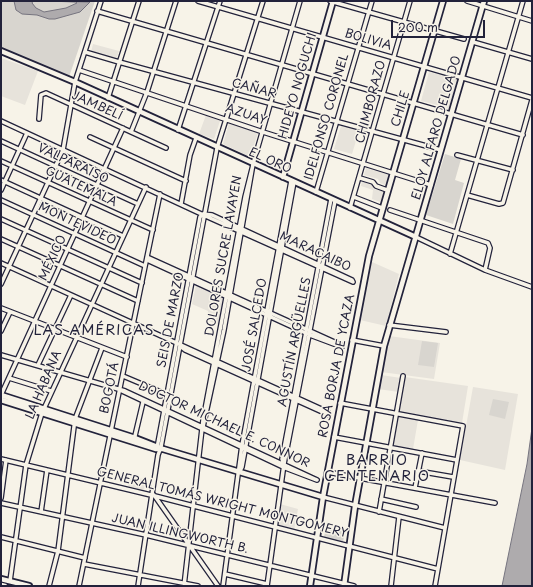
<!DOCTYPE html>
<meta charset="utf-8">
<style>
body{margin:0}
#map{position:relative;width:533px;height:587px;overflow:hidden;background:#f7f3e8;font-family:"Playpen Sans",sans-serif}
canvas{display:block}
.frame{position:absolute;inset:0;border:2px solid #22223b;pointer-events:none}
.scale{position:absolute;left:391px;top:20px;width:94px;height:18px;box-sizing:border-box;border:2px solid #22223b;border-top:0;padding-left:5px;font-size:12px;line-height:14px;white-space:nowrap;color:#22223b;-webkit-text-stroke:3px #f7f3e8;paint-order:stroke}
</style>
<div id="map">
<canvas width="533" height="587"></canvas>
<div class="frame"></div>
<div class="scale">200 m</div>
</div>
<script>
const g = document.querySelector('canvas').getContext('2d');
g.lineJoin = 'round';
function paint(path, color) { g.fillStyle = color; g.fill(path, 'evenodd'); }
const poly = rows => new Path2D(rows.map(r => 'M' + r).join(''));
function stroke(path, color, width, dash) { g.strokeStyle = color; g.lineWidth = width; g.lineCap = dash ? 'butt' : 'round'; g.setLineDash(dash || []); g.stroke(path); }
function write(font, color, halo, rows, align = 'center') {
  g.font = font + ' "Playpen Sans",sans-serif'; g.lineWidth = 3; g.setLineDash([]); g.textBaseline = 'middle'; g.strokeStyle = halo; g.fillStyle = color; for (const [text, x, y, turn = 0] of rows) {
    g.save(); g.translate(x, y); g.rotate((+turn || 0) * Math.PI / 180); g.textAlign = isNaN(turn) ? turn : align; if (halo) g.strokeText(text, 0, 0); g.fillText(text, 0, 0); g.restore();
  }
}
paint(poly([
 [93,44,119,51,116,60,91,52],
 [1,58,38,71,25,105,1,96],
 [429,72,457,79,449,108,421,101],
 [206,115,220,121,214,139,199,134],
 [229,123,258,133,250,157,223,144],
 [341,126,359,131,352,154,334,149],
 [366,168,390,175,388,183,385,185,380,183,378,179,364,175],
 [362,181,372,185,374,189,386,192,383,203,372,199,373,190,361,186],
 [372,262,399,274,386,326,360,320],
 [196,285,224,297,219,325,207,320,208,311,192,304],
 [389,336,440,343,434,379,381,372],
 [381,375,401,378,399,392,378,389],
 [405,377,468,386,462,423,399,412],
 [473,387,518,394,505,470,460,460],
 [398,416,418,420,413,449,392,447],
 [131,476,147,480,144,490,128,486],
 [280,504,298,509,294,530,276,525]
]), '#e7e3db');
paint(poly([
 [1,1,95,1,69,77,1,47],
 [445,154,461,159,455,180,464,183,453,224,426,215],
 [422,341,438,343,434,367,418,365],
 [493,399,509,402,505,419,489,415],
 [326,527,345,532,343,542,324,537]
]), '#d8d5cf');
const water = poly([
 [14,1,33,1,32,3,36,8,44,12,66,8,77,3,76,2,47,1,90,2,80,12,55,19,49,19,37,15,22,14,16,10,14,1],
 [532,428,532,586,502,586,527,464,532,428]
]);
paint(water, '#aeabad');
stroke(water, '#76747f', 1);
const street = poly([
 [198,1,532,98],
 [330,1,464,39],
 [467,1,532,21],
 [97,11,523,135],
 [473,42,532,59],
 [85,52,119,62,441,150],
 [79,70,263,132,431,185],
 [108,98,139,1],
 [39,119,41,95,46,93,166,148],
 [1,121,210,218,353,282,352,280,212,215,203,214],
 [178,130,220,1],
 [131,132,147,92,176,1],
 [90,137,186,181],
 [1,141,138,204],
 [457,155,513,170],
 [1,161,153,230],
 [360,178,373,182,376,186,387,190],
 [1,180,123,236],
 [1,190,27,133],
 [316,192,372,1],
 [467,195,499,204,503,203,532,100],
 [354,197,382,208],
 [1,200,145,266],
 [181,204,190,155,196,138],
 [350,208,410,1],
 [390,210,488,243,490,248,485,270],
 [1,219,142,283],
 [416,237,485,270,532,287],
 [1,239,138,301],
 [450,254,523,1],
 [147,260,310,335,342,347,341,345,147,257],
 [1,263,328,412,329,415,185,350,180,346],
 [1,284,63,150,75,82,101,1],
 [1,308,127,357],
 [389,325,446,332],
 [1,331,10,312],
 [352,340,384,346],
 [1,355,125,391,317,480,283,467,120,390],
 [38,365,71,295],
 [123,376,168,395],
 [9,378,51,391],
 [1,395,123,128],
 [340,403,463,426,435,586],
 [203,427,224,330,253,164,300,1],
 [334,437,457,460],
 [134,440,143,402],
 [157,448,200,217,203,214],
 [1,459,155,496,438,569],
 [284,464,282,459,331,199],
 [240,471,242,467,294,182],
 [418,471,453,477],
 [327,472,495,503],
 [415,488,422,453],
 [154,495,218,586],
 [323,497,445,528],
 [1,498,6,460],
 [381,499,416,507],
 [1,503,146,535,354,586],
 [41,512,47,470],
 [379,512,403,376],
 [1,537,85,558],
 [84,564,198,586],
 [225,574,267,584],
 [10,581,26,465,42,413,146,187],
 [49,586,58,551,75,419,102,348],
 [79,586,160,194],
 [138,586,158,455,161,447,217,148,263,1],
 [184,586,203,420,245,197,253,165],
 [223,586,242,445,291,181],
 [267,586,284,464,335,201],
 [391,586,399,517]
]);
const secondary = poly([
 [1,51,75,82,416,237],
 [283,177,333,1],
 [1,395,135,438,163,449,323,497],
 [1,400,156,449,163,449],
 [1,579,29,586],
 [1,585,5,586],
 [310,586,323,497,369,256,443,1],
 [344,586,355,506,384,346,484,1]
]);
stroke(street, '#22223b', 6);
stroke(secondary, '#22223b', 8);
stroke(street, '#f7f3e8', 3.5);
stroke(secondary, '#f7f3e8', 4.5);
write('12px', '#22223b', '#f7f3e8', [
 ["BOLIVIA",368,40,16],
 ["HIDEYO NOGUCHI",298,86,-74],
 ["CAÑAR",254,89,15],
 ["CHIMBORAZO",371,102,-75],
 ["JAMBELÍ",97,106,24],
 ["CHILE",401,109,-73],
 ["AZUAY",246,115,19],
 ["IDELFONSO CORONEL",327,117,-74],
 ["ELOY ALFARO DELGADO",437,128,-74],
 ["EL ORO",270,161,24],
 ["VALPARAISO",73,164,25],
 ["GUATEMALA",81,187,25],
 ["MONTEVIDEO",77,224,25],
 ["MARACAIBO",315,252,25],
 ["DOLORES SUCRE LAVAYEN",224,256,-80],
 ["MÉXICO",53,258,-65],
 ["SEIS DE MARZO",171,320,-79],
 ["JOSÉ SALCEDO",255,325,-80],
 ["AGUSTÍN ARGÜELLES",295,342,-79],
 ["ROSA BORJA DE YCAZA",337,366,-79],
 ["LA HABANA",44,385,-67],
 ["BOGOTÁ",110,388,-78],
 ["DOCTOR MICHAEL E. CONNOR",224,425,25],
 ["GENERAL TOMÁS WRIGHT MONTGOMERY",222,503,14],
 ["JUAN ILLINGWORTH B.",180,534,13]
]);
g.letterSpacing = '1px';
write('14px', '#22223b', '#f7f3e8', [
 ["LAS AMÉRICAS",94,331],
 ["BARRIO",377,461],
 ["CENTENARIO",377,477]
]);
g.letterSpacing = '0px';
</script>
